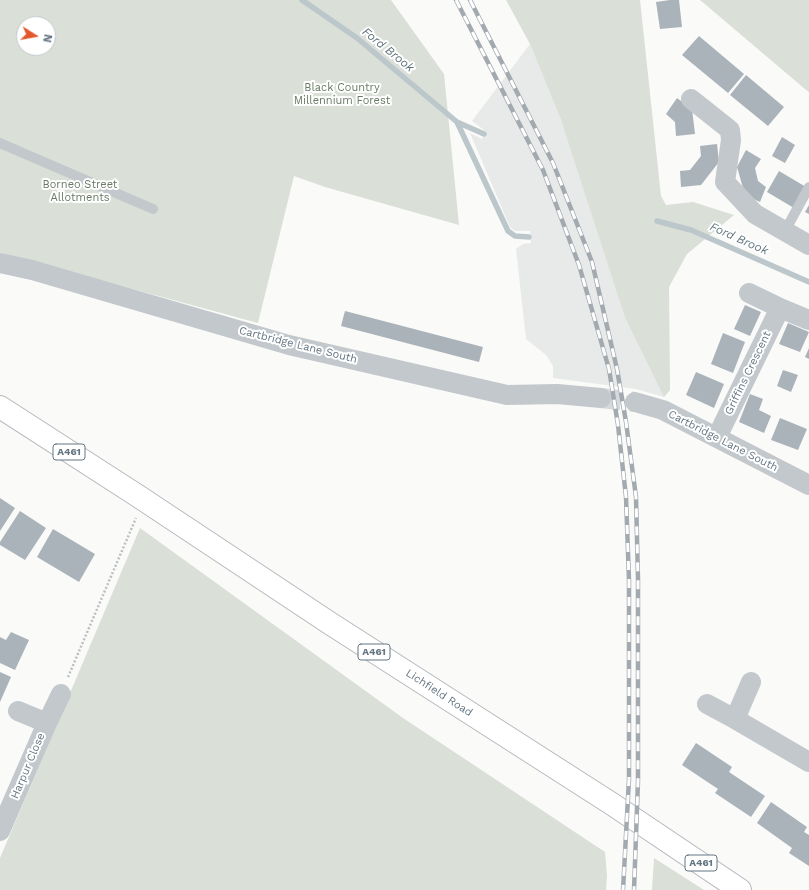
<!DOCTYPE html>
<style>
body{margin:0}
#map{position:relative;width:809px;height:890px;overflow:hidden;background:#fafaf8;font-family:"Work Sans",sans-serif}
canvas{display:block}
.north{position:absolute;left:16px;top:16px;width:40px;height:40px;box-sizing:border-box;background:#fff;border:1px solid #c1c8cd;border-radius:50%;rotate:101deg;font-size:11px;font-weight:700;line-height:16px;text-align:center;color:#657683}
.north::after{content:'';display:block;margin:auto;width:14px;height:18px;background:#e4572e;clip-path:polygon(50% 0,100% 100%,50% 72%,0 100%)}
</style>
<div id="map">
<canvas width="809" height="890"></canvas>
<div class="north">N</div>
</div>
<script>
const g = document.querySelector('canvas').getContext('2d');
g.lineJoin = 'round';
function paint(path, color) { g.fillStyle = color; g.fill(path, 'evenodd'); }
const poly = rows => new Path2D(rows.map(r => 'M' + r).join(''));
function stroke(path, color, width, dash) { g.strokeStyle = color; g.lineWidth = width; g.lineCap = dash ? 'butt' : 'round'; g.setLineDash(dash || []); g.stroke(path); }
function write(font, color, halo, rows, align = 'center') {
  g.font = font + ' "Work Sans",sans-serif'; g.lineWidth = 4; g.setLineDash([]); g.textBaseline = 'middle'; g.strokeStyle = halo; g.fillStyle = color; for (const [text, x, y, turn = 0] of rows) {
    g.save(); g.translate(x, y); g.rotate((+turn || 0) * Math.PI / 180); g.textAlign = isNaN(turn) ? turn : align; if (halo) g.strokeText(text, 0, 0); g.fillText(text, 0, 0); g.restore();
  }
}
paint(poly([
 [530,44,561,120,587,196,670,390,664,397,636,389,553,378,553,366,546,355,526,339,516,249,523,244,531,243,530,231,515,231,510,227,470,133,482,139,484,130,472,121]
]), '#e8e9e9');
paint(poly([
 [0,0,391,0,444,74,459,225,325,187,294,176,258,323,0,253],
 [24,24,48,24,48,48,24,48],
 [506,0,640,0,661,196,666,205,693,202,734,215,687,254,669,287,670,390,664,397,625,317,561,120,530,44],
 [700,0,809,0,809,92,805,89],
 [140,528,403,718,605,852,607,876,606,890,0,890,0,858],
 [654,858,704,890,652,890]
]), '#dadfd7');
stroke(poly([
 [302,0,357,38,457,122,484,134],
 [457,122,508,231,515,236,529,237],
 [657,221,691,230,809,282]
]), '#bbc7cb', 5.5);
paint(poly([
 [670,0,679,0,682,27,660,29,656,2],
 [699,36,744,74,728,93,682,55],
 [746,75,784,107,768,126,730,95],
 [677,98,692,109,695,134,676,136,675,122,666,114],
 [782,137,795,145,785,163,772,156],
 [717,144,719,162,701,185,681,187,680,171,690,170,701,156,700,146],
 [746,150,761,159,755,168,758,181,766,187,760,202,745,195,737,167],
 [779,171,806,187,794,208,767,192],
 [809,205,809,214,805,212],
 [745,305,761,312,750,336,734,329],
 [345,311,483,347,479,362,341,326],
 [788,323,809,332,800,352,779,344],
 [723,333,745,342,733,373,711,364],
 [809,348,809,359,805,357],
 [783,370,798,375,791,392,777,386],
 [696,372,724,384,714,408,686,395],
 [750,394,763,399,759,410,771,416,764,433,739,422],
 [780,418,807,429,798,450,771,440],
 [0,498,15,508,0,531],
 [20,511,46,528,25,560,0,545,0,542],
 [53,529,95,554,79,582,37,557],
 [11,632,29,640,15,670,0,663,0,637,6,640],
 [0,672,11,677,0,702],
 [696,743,732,767,729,772,765,796,751,817,715,793,718,789,682,765],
 [771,802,807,827,804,832,809,835,809,866,789,853,792,848,757,823]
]), '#aab3b9');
stroke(poly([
 [601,398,635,402]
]), '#d5d9db', 20, [20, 10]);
const trunk = poly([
 [0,407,138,496,331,624,612,804,740,890]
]);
stroke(trunk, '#b4b9bd', 24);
stroke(poly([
 [68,677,136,518]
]), '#bbbfc2', 2.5, [2, 2]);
stroke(poly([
 [0,143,153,209],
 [785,231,809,187]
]), '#c3c8cc', 10);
stroke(poly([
 [691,99,730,130,731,140,725,182,755,214,809,245],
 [0,263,32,270,289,345,507,395,557,394,601,398],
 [749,293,780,308,809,320],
 [635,402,663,410,809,485],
 [717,437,780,308],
 [707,704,735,719,809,762],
 [18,711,47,723],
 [735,719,751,682],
 [0,831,47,723,61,694]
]), '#c3c8cc', 20);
stroke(trunk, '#fff', 22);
const rail = poly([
 [456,0,543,170,579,265,609,369,618,425,626,497,629,580,629,779,623,890],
 [470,0,553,163,592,262,617,369,626,422,636,497,638,579,638,781,634,890]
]);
stroke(rail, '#a2aab0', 4.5);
stroke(rail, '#fff', 3, [9]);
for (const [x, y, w] of [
 [69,452,32],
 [374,652,32],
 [701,863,32]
]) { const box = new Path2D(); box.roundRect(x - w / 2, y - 8, w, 16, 3); g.fillStyle = '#fff'; g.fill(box); stroke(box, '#657683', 1); }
write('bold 10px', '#657683', null, [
 ["A461",69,452],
 ["A461",374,652],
 ["A461",701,863]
]);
write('11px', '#687a64', '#fff', [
 ["Black Country",342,88],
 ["Millennium Forest",342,101],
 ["Borneo Street",80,185],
 ["Allotments",80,198]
]);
write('11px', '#657683', '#fff', [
 ["Cartbridge Lane South",298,345,14],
 ["Griffins Crescent",748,373,-64],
 ["Cartbridge Lane South",723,441,27],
 ["Lichfield Road",439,693,33],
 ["Harpur Close",28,766,-67]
]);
write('italic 12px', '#60757c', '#fff', [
 ["Ford Brook",388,50,39],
 ["Ford Brook",739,239,24]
]);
</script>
